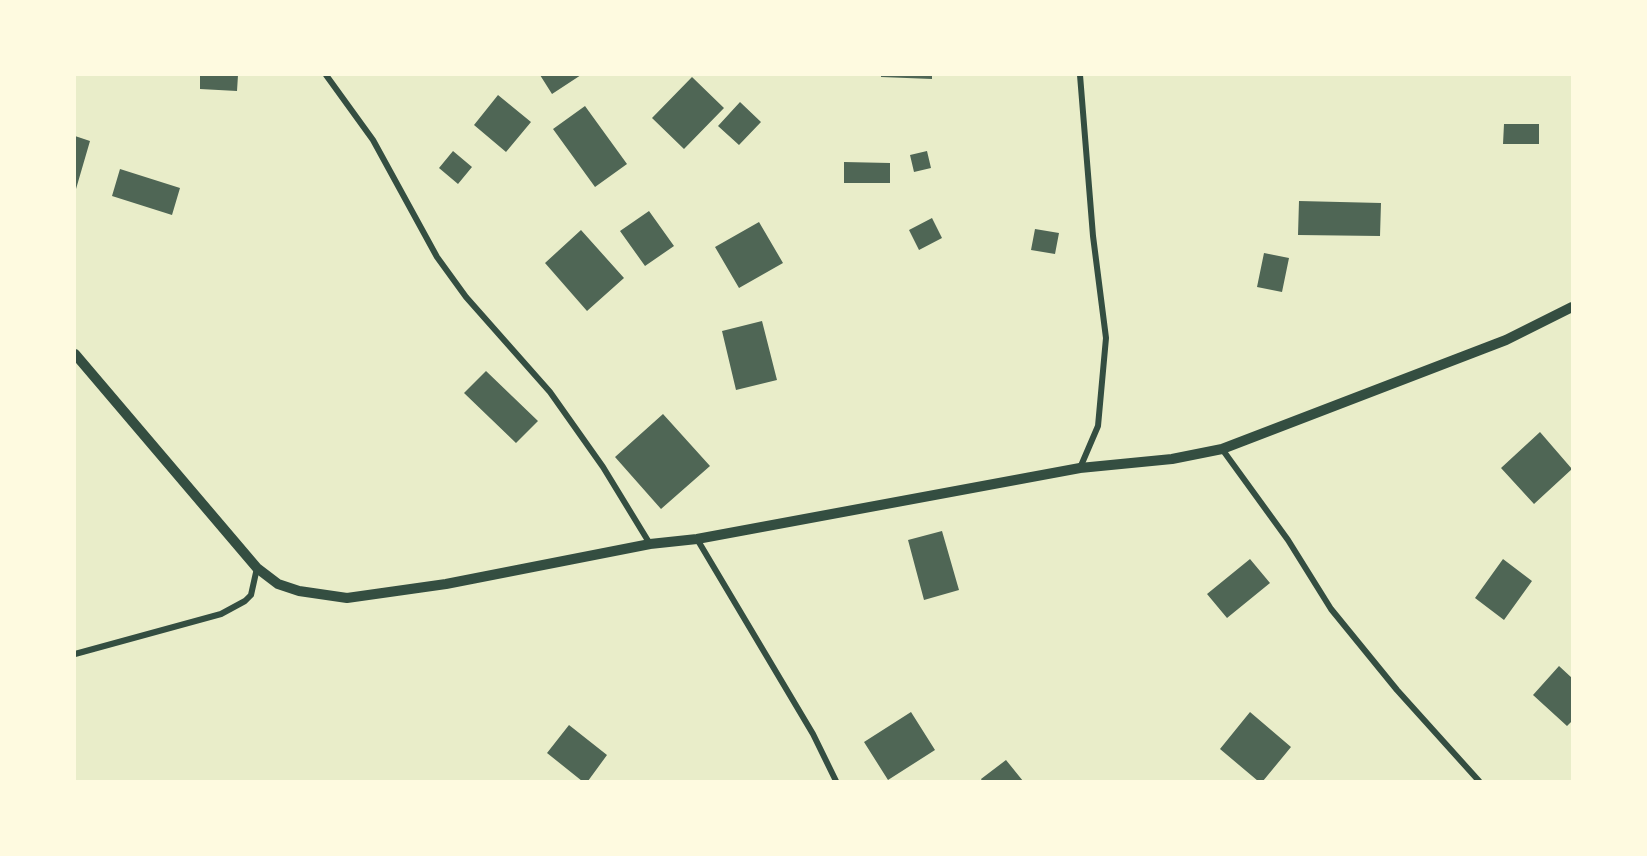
<!DOCTYPE html>
<style>
body{margin:0}
#map{position:relative;width:1647px;height:856px;overflow:hidden;background:#e9edc9;font-family:"Asap Condensed",sans-serif}
canvas{display:block}
.frame{position:absolute;inset:0;border:76px solid #fefae0;pointer-events:none}
</style>
<div id="map">
<canvas width="1647" height="856"></canvas>
<div class="frame"></div>
</div>
<script>
const g = document.querySelector('canvas').getContext('2d');
g.lineJoin = 'round';
function paint(path, color) { g.fillStyle = color; g.fill(path, 'evenodd'); }
const poly = rows => new Path2D(rows.map(r => 'M' + r).join(''));
function stroke(path, color, width, dash) { g.strokeStyle = color; g.lineWidth = width; g.lineCap = dash ? 'butt' : 'round'; g.setLineDash(dash || []); g.stroke(path); }
paint(poly([
 [200,75,238,75,237,91,200,89],
 [540,75,581,75,552,94],
 [881,75,932,75,932,79,881,77],
 [692,77,724,108,684,149,652,118],
 [498,95,531,122,506,152,474,125],
 [740,102,761,122,739,145,718,126],
 [585,106,627,164,595,187,553,129],
 [1504,124,1539,124,1539,144,1503,144],
 [75,136,90,141,76,189,75,188],
 [453,151,472,167,458,184,439,168],
 [927,151,931,168,914,172,910,155],
 [844,162,890,163,890,183,844,183],
 [120,169,180,188,172,215,112,196],
 [1299,201,1381,203,1380,236,1298,235],
 [649,211,674,246,645,266,620,231],
 [932,218,942,238,919,250,909,230],
 [759,222,783,263,739,288,715,247],
 [1035,229,1059,233,1055,254,1031,250],
 [581,230,624,278,587,311,545,263],
 [1264,253,1289,258,1282,292,1257,287],
 [762,321,777,380,736,390,722,331],
 [486,371,538,421,516,443,464,393],
 [663,414,710,466,661,509,615,457],
 [1540,432,1572,469,1534,504,1501,468],
 [942,531,959,590,924,600,908,540],
 [1250,559,1270,583,1227,618,1207,594],
 [1503,559,1532,581,1504,620,1475,598],
 [1559,666,1572,678,1572,721,1567,726,1533,695],
 [911,712,935,750,888,780,864,742],
 [1250,712,1291,747,1263,781,1258,781,1220,749],
 [569,725,607,755,588,781,582,781,547,753],
 [1006,760,1023,781,982,781,981,779]
]), '#4f6655');
stroke(poly([
 [326,75,373,140,437,257,466,297,550,392,603,467,650,544],
 [1222,449,1288,540,1331,609,1397,690,1479,781],
 [1080,468,1098,426,1106,338,1093,236,1080,75],
 [697,539,813,734,836,781],
 [75,654,221,614,245,601,251,595,257,568]
]), '#344e41', 6);
stroke(poly([
 [75,354,257,568,278,584,299,591,347,598,446,584,650,544,697,539,1080,468,1172,459,1222,449,1506,340,1572,307]
]), '#344e41', 10);
</script>
